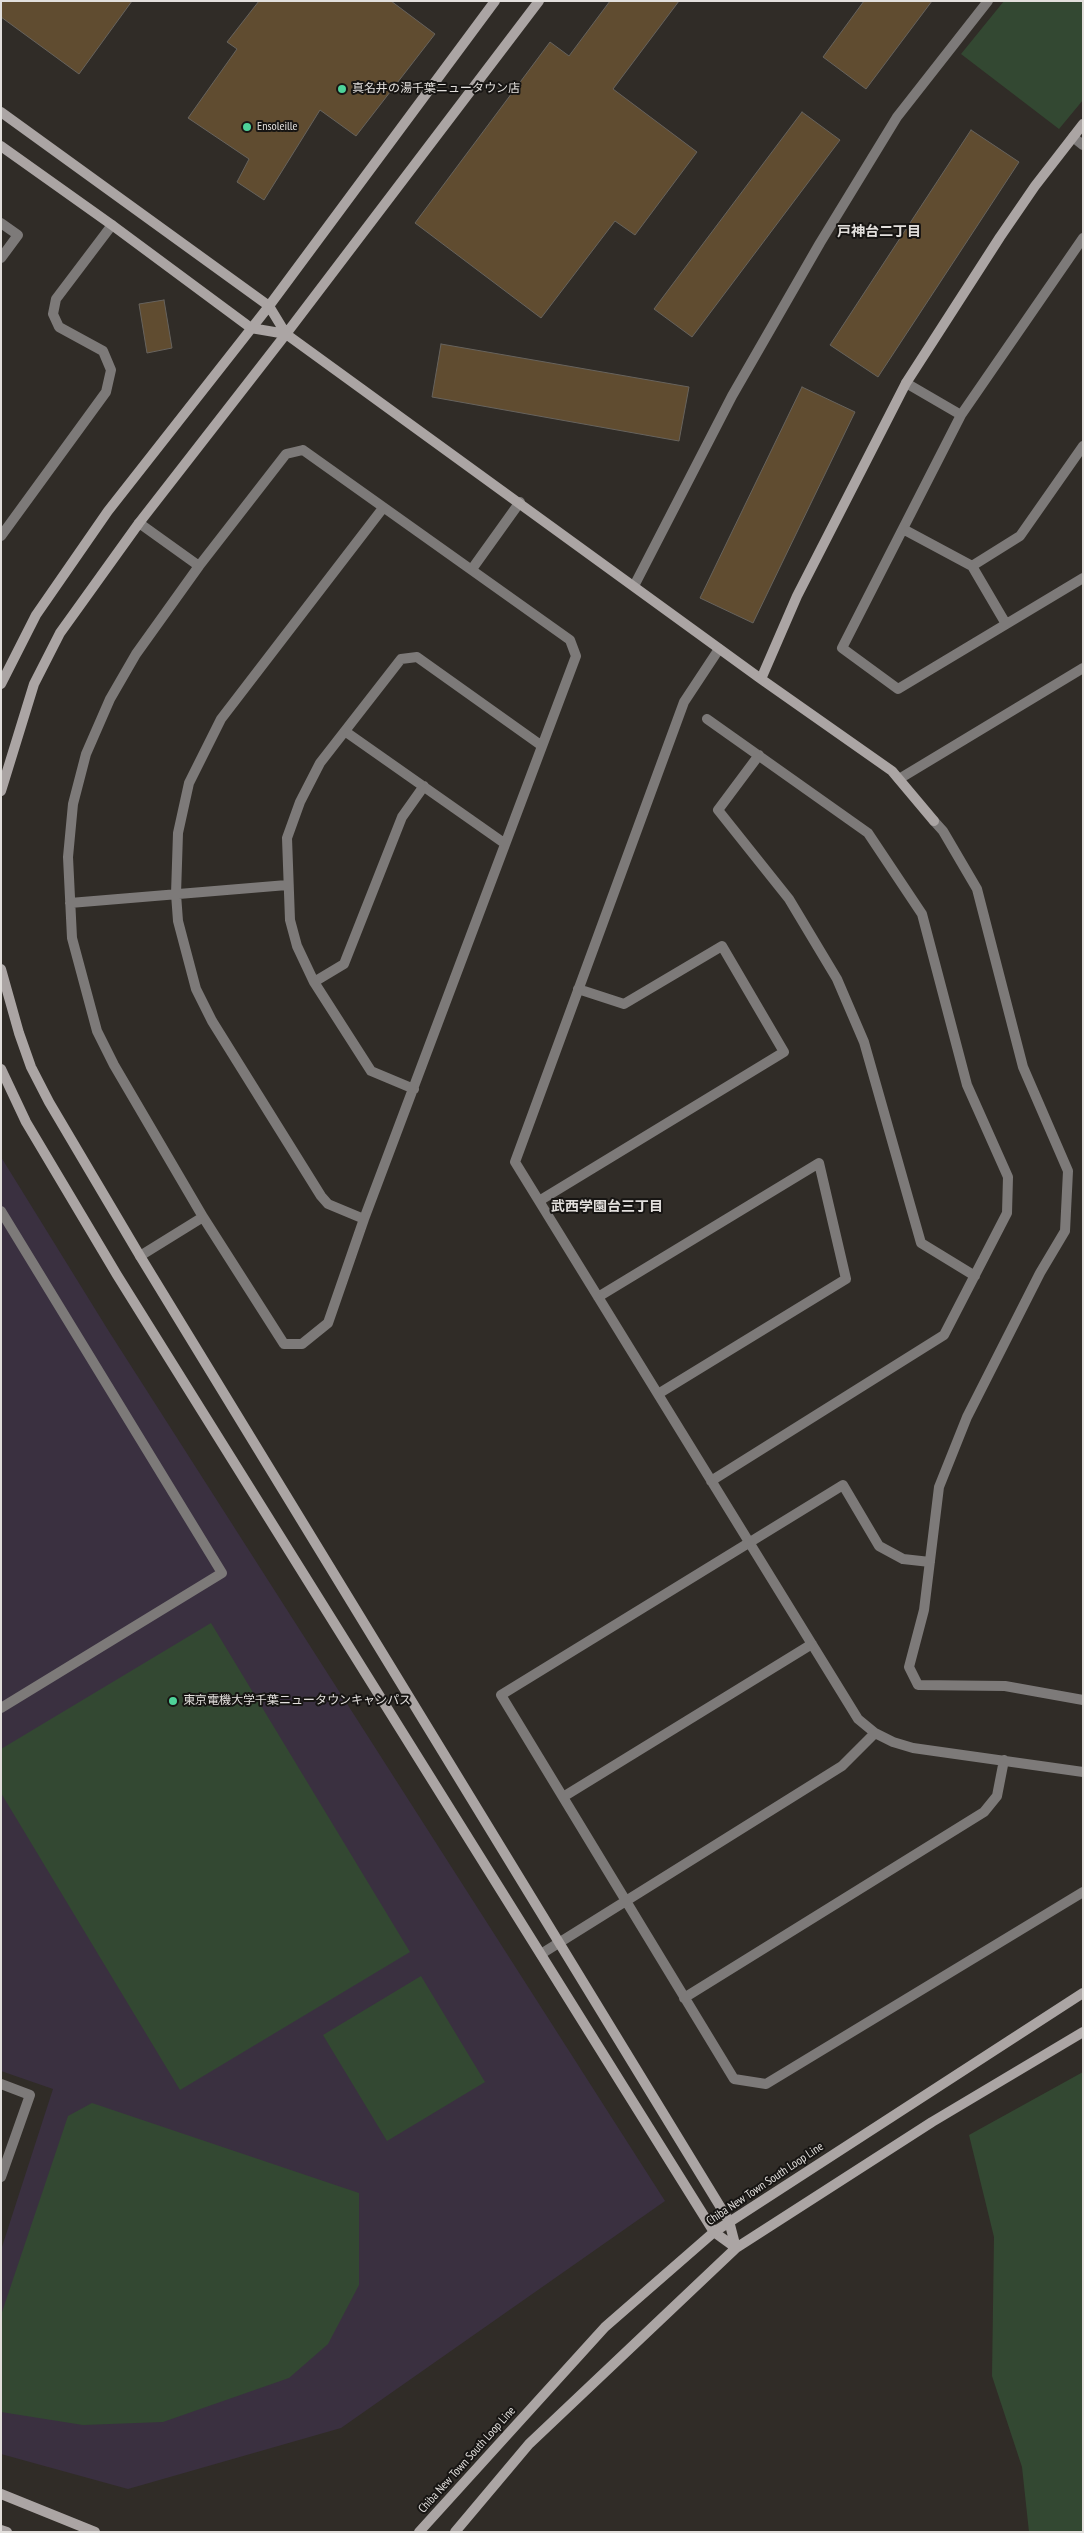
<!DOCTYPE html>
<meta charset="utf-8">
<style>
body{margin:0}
#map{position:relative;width:1084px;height:2533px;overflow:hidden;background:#302c27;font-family:"PT Sans Narrow",sans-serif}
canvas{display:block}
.frame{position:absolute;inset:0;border:2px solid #e2dfdc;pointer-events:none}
</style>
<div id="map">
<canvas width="1084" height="2533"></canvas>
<div class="frame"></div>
</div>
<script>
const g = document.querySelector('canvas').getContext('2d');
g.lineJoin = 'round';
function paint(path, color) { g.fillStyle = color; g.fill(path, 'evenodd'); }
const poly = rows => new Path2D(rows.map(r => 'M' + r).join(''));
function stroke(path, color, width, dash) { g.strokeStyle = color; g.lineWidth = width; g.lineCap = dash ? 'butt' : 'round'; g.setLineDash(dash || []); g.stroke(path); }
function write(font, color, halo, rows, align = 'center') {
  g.font = font + ' "PT Sans Narrow","Noto Sans JP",sans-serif'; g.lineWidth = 4; g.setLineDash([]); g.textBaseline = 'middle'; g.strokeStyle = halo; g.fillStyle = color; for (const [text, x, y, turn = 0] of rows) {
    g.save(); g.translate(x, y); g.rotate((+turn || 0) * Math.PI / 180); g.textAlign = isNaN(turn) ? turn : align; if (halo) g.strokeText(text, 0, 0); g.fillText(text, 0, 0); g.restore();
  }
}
paint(poly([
 [1,1157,108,1330,665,2201,341,2428,128,2489,1,2454,1,2250,53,2089,1,2071]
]), '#3a3040');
paint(poly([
 [1004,1,1083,1,1083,100,1059,129,961,54],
 [211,1623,410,1952,180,2090,1,1793,1,1749],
 [421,1976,485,2082,387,2141,323,2035],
 [1083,2072,1083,2532,1029,2532,1022,2467,992,2376,994,2237,969,2135],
 [92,2103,359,2193,359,2285,328,2344,289,2378,163,2422,83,2425,1,2412,1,2315,68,2116]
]), '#334832');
const building = poly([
 [1,1,132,1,79,74,1,17,1,1],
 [259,1,391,1,435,34,356,136,320,110,264,200,237,182,249,159,188,118,237,49,227,42,259,1],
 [610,1,679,1,613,89,697,152,635,235,615,221,541,318,415,223,550,42,569,56,610,1],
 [864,1,932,1,866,89,823,57,864,1],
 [802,112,840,140,692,337,654,309,802,112],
 [971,130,1019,162,878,377,830,345,971,130],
 [164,300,172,348,147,353,139,304,164,300],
 [441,344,689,387,679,441,432,397,441,344],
 [802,387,855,412,753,623,700,598,802,387]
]);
paint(building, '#604c30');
stroke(building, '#67635d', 1);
stroke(poly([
 [1,1211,222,1573,1,1708]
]), '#7d7a79', 10);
stroke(poly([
 [1073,137,1083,145],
 [1,223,18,235,1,258],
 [1083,238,961,415,842,648,898,689,1083,578],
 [906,383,961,415],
 [303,450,570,640,576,656,364,1219,328,1323,302,1344,284,1344,203,1217,114,1065,97,1031,72,938,68,857,73,804,86,754,110,699,136,654,199,566,286,454,303,450],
 [139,523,199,566],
 [903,529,972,566,1006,624],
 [1,536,106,392,111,370,103,351,59,327,53,314,56,299,112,225],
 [972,566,1020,536,1083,446],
 [472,569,520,502],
 [634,586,732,396,820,243,897,117,988,1],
 [719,649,684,702,515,1162,858,1719,875,1733,893,1742,913,1748,1083,1772],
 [707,719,868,833,922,914,967,1085,1008,1177,1007,1213,944,1335,711,1481],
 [346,732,504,843],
 [759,755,718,810,789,899,837,979,864,1042,921,1243,975,1276],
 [899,779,1083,668],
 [934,821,943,831,977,889,1023,1067,1068,1171,1065,1231,1040,1273,967,1417,939,1487,924,1610,909,1667,918,1685,1005,1686,1083,1700],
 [70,903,287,885],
 [314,982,344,964,402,817,424,786],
 [414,1089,371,1071,314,982,297,946,290,920,287,838,300,802,320,763,401,659,417,657,542,746],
 [539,1201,784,1052,722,946,624,1004,578,989],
 [364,1219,328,1204,321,1196,212,1021,196,989,178,921,176,894,178,833,189,783,221,719,383,508],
 [140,1256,203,1217],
 [598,1297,819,1163,846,1279,658,1394],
 [930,1562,903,1559,879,1546,843,1485,501,1695,734,2079,766,2084,1083,1892],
 [563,1797,812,1644],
 [541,1954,842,1766,875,1733],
 [684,1998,984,1812,997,1796,1004,1760],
 [1,2084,30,2095,1,2177]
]), '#7d7a79', 10);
stroke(poly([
 [1,112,269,306,286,334,761,679,892,771,934,821],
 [1,146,112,225,251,328,286,334],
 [761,679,797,596,906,383,1000,237,1035,186,1083,124],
 [1,684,36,615,108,511,269,306,495,1],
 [1,791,34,684,60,633,139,523,286,334,539,1],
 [1,969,19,1033,31,1067,49,1102,140,1256,729,2221,736,2248],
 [1,1069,26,1122,117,1275,714,2232,736,2248],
 [1,2494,95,2532],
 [1,2530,7,2532],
 [419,2532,605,2327,714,2232,1083,1993],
 [455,2532,529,2444,736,2248,932,2122,1083,2032]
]), '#aba5a4', 10);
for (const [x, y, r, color] of [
 [342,89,5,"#4ed399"],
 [247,127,5,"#4ed399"],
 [173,1701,5,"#4ed399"]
]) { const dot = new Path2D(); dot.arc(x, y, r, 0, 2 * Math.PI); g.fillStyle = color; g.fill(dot); stroke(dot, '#171513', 2); }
write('12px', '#e2dfdc', '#171513', [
 ["真名井の湯千葉ニュータウン店",352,89],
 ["Ensoleille",257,127],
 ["東京電機大学千葉ニュータウンキャンパス",183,1701]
], 'left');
write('12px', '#e2dfdc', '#171513', [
 ["Chiba New Town South Loop Line",765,2184,-34],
 ["Chiba New Town South Loop Line",467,2460,-48]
]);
write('bold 14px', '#e2dfdc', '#171513', [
 ["戸神台二丁目",879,232],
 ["武西学園台三丁目",607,1207]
]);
</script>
